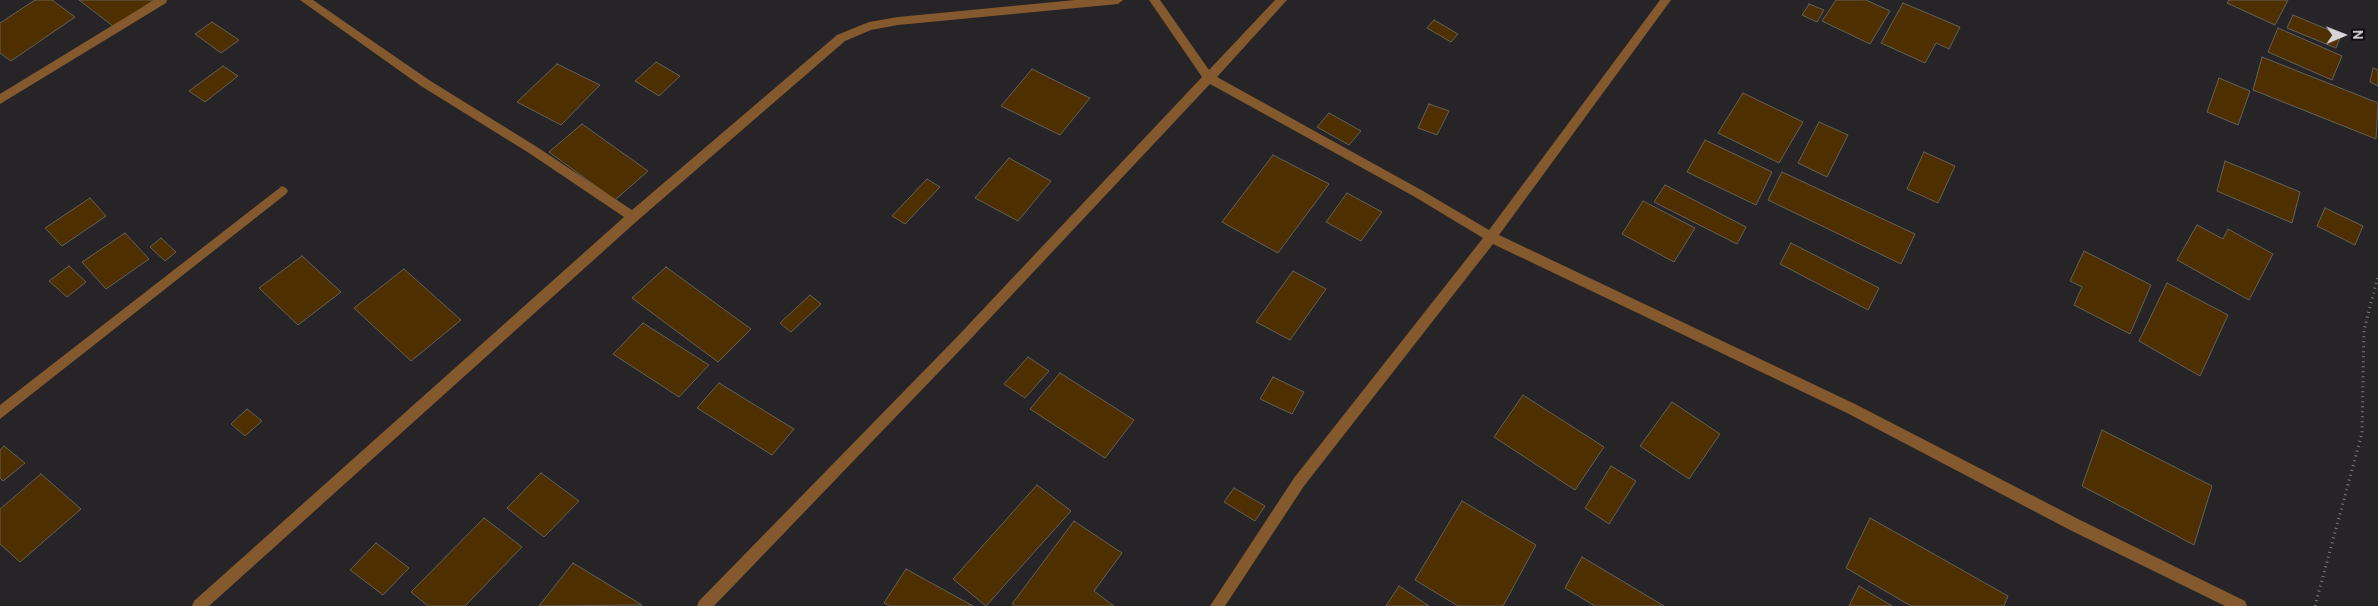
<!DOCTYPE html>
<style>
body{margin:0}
#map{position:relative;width:2378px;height:606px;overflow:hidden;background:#272428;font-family:Cabin,sans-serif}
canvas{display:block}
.north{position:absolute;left:2318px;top:10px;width:50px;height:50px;-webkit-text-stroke:4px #0f0d0f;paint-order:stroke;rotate:89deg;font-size:14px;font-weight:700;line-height:20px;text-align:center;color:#d7d5d8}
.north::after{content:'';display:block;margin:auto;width:18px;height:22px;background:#d7d5d8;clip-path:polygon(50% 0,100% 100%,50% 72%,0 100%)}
</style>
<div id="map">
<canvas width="2378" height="606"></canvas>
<div class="north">N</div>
</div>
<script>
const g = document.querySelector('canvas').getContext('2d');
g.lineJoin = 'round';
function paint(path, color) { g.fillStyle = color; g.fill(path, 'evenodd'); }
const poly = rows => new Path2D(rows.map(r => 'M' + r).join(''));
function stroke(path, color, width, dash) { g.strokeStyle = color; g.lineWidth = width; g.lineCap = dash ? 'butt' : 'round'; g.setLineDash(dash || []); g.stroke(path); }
const building = poly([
 [35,0,52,0,75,17,11,61,0,53,0,23,35,0],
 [79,0,154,0,114,27,79,0],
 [1836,0,1866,0,1890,11,1870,44,1822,21,1836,0],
 [2229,0,2288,0,2275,25,2227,3,2229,0],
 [1903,3,1960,27,1949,49,1936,43,1925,63,1881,43,1903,3],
 [1809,4,1824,10,1817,22,1802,15,1809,4],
 [2293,15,2341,35,2336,48,2287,28,2293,15],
 [1434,20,1458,34,1451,42,1427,28,1434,20],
 [212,22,239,40,221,53,195,34,212,22],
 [2278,28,2342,56,2332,80,2268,52,2278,28],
 [2262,57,2378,103,2376,139,2253,90,2262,57],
 [656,62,680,76,659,96,635,81,656,62],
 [557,64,600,85,561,125,517,102,557,64],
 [223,66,238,76,205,102,189,91,223,66],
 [2373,68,2378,70,2378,86,2370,82,2373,68],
 [1032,69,1090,98,1060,135,1001,106,1032,69],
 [2219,78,2250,91,2238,125,2207,112,2219,78],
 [1743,93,1803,122,1779,163,1718,133,1743,93],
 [1429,104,1449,111,1437,135,1418,128,1429,104],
 [1329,113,1361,131,1349,145,1317,127,1329,113],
 [1819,122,1848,135,1827,177,1798,163,1819,122],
 [582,124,648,171,615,200,549,152,582,124],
 [1705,140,1772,172,1756,205,1687,172,1705,140],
 [1924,152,1955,166,1938,203,1907,189,1924,152],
 [1273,155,1329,184,1278,253,1222,222,1273,155],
 [1009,158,1051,181,1018,221,975,198,1009,158],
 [2225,161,2300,192,2292,223,2217,191,2225,161],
 [1782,172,1915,234,1901,264,1768,200,1782,172],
 [927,179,940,187,905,224,892,216,927,179],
 [1665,185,1746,227,1737,244,1654,202,1665,185],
 [1347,193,1382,212,1361,241,1326,222,1347,193],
 [90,198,106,216,62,246,45,228,90,198],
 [1643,201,1695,228,1674,262,1622,234,1643,201],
 [2325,208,2363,226,2355,245,2317,226,2325,208],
 [2197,225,2223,239,2228,229,2273,254,2249,300,2177,260,2197,225],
 [125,233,149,259,106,289,82,262,125,233],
 [161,238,176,252,165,261,150,247,161,238],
 [1791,243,1879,288,1868,310,1780,264,1791,243],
 [2084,251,2151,285,2130,334,2074,305,2082,287,2070,281,2084,251],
 [302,256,341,292,298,325,259,288,302,256],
 [69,266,86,282,67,297,49,281,69,266],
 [666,267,751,329,718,362,632,298,666,267],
 [404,269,461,320,411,361,354,308,404,269],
 [1293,271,1326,289,1290,340,1256,322,1293,271],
 [2167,283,2228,315,2200,376,2139,341,2167,283],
 [810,295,821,304,791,332,780,323,810,295],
 [643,323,709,365,679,397,613,354,643,323],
 [1028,357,1049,371,1025,398,1004,384,1028,357],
 [1060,373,1134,420,1105,458,1030,409,1060,373],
 [1273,377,1304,392,1292,414,1260,399,1273,377],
 [719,383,794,429,772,455,697,408,719,383],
 [1523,395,1604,447,1575,490,1494,437,1523,395],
 [1672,402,1720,434,1689,479,1640,446,1672,402],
 [247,409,262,421,245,436,231,424,247,409],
 [2102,430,2212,486,2194,545,2082,486,2102,430],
 [4,446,25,463,3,481,0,478,0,450,4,446],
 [1611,466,1636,481,1609,524,1585,508,1611,466],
 [541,473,579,501,544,537,507,508,541,473],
 [41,474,81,509,20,562,0,544,0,509,41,474],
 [1037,485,1071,511,986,606,953,579,1037,485],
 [1234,488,1265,506,1255,521,1224,502,1234,488],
 [1462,501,1536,545,1503,606,1458,606,1415,580,1462,501],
 [484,518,522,547,465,606,428,606,411,592,484,518],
 [1870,518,2008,596,2004,606,1911,606,1846,568,1870,518],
 [1074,521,1122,553,1094,591,1114,606,1015,606,1012,604,1074,521],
 [376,543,409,568,383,595,350,570,376,543],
 [1582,557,1664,606,1595,606,1565,588,1582,557],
 [573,563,642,605,539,606,573,563],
 [906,569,973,606,890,606,884,603,906,569],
 [1399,586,1429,606,1386,606,1399,586],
 [1859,586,1892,606,1849,606,1859,586]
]);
paint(building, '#4e2f00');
stroke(building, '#64605b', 1);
stroke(poly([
 [2315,606,2362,433,2364,330,2378,276]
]), '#7c797d', 3, [1, 4]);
paint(poly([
 [154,0,167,0,166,3,0,104,0,94,154,0],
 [300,0,313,0,429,80,537,147,632,210,837,35,869,22,898,17,1075,0,1123,0,1118,4,898,25,871,30,845,41,637,221,209,606,192,606,194,601,624,217,529,153,421,86,300,0],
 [1149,0,1160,0,1209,70,1275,0,1287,0,1217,77,1423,191,1489,230,1660,0,1671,0,1499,235,1855,404,2080,520,2245,601,2247,606,2225,606,2070,530,1845,412,1493,244,1304,486,1225,606,1210,606,1294,478,1483,238,1415,197,1210,84,963,347,714,606,697,606,699,601,955,339,1202,77,1149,0],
 [282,186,286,188,288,191,286,194,0,419,0,405,282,186]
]), '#83592d');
</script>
